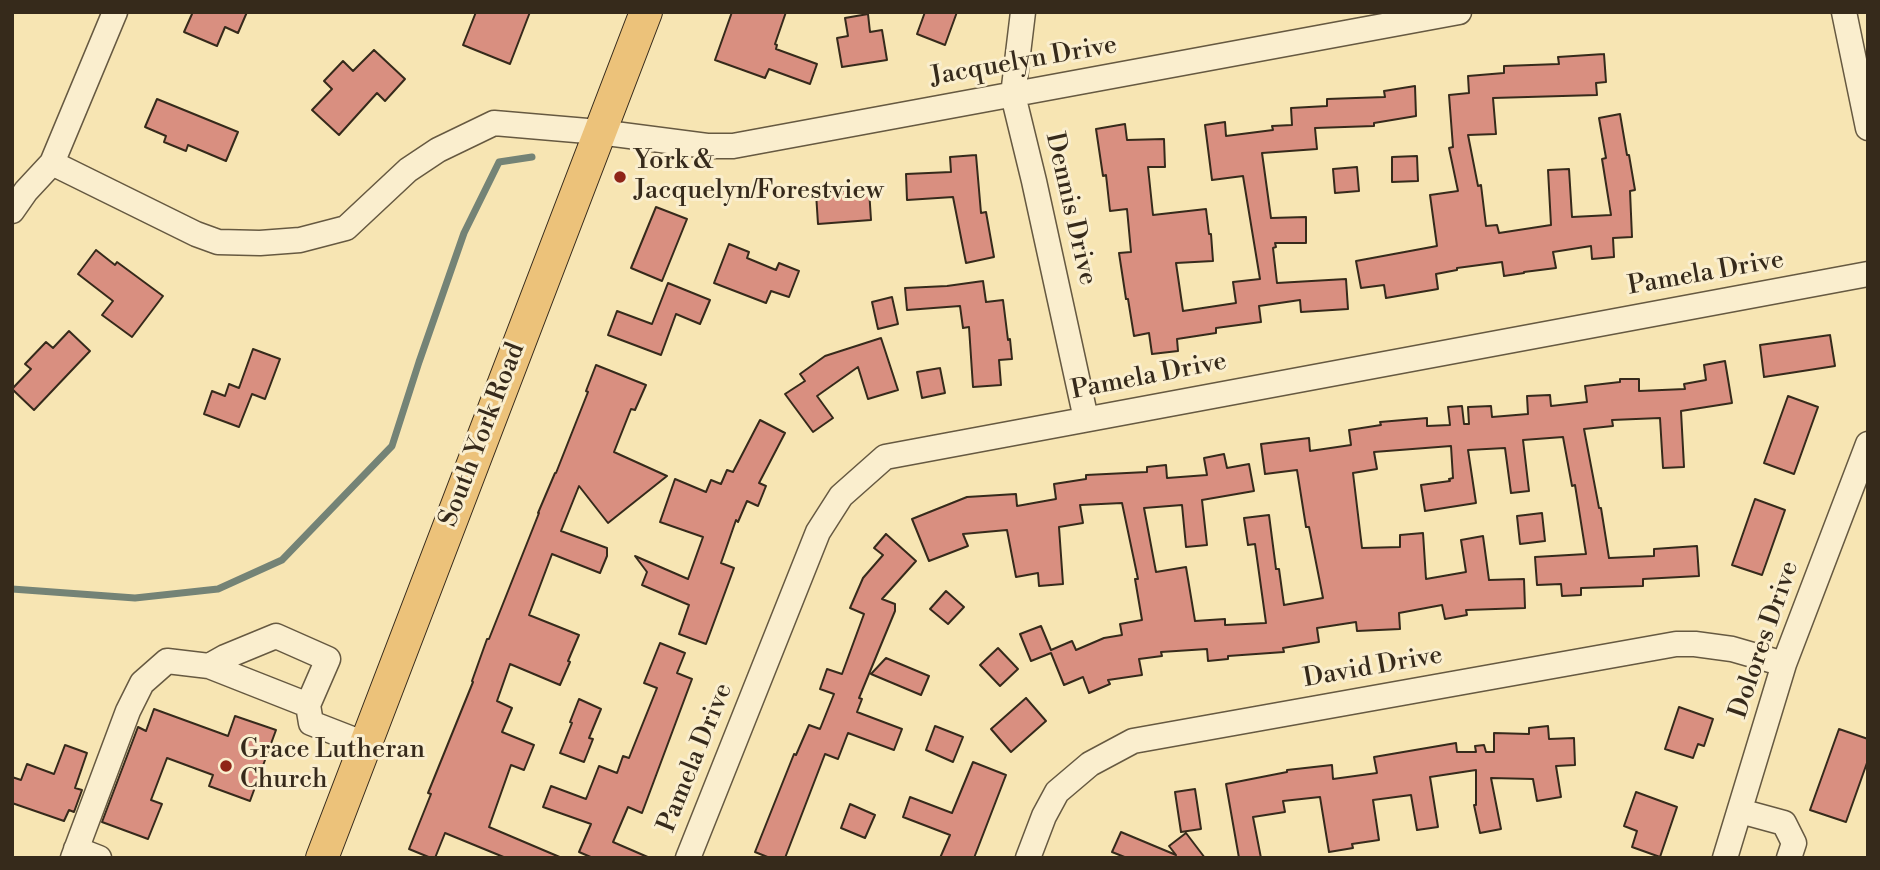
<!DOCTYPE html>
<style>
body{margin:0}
#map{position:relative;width:1880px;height:870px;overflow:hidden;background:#f7e5b3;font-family:"Libre Bodoni",serif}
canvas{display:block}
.frame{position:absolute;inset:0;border:14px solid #362a1b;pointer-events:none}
</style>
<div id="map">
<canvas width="1880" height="870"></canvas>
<div class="frame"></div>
</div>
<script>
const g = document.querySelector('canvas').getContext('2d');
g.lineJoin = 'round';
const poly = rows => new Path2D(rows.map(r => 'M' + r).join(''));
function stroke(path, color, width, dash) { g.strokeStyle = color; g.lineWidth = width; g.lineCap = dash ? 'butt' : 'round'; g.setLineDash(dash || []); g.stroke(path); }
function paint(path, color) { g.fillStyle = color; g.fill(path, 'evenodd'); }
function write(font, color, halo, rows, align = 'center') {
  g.font = font + ' "Libre Bodoni",serif'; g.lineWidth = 6; g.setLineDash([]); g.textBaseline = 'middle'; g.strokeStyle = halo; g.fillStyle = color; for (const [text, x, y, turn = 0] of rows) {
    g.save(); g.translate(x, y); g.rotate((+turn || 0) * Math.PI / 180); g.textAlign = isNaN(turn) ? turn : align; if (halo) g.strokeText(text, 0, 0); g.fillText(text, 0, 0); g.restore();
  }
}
stroke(poly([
 [12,589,135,598,218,589,282,560,392,446,419,362,464,233,499,162,532,157]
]), '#748376', 7);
const building = poly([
 [190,12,247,12,238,33,225,27,217,46,184,32,192,14,190,12],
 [476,12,530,12,510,64,463,45,476,12],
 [732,12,786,12,775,44,777,45,776,49,817,64,810,84,769,69,765,78,715,60,732,12],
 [925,12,957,12,945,45,917,34,925,12],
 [868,14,870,32,882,30,887,60,842,67,837,38,848,36,845,18,868,14],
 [374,50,405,79,385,101,377,93,339,135,312,110,332,89,324,81,343,61,353,71,374,50],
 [1604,54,1606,82,1596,83,1597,95,1493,98,1496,134,1468,135,1478,186,1481,185,1486,226,1497,225,1499,233,1551,225,1548,170,1569,169,1572,217,1611,215,1602,159,1606,158,1599,118,1620,114,1627,155,1629,155,1635,190,1630,191,1632,237,1613,238,1614,257,1592,259,1591,246,1553,252,1556,268,1524,272,1524,273,1504,276,1502,262,1457,268,1457,270,1436,274,1438,289,1386,298,1384,285,1361,288,1356,261,1437,246,1430,195,1458,191,1449,148,1453,147,1449,95,1469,93,1468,76,1504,73,1504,66,1559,64,1558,57,1604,54],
 [1415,86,1416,116,1374,123,1374,126,1315,128,1317,149,1262,153,1271,218,1306,217,1306,243,1275,243,1276,247,1273,248,1277,283,1346,279,1348,309,1301,312,1300,300,1259,306,1261,322,1216,328,1216,333,1177,339,1178,351,1152,354,1149,333,1134,336,1128,299,1126,299,1119,253,1131,252,1127,209,1110,211,1106,175,1103,176,1096,129,1125,124,1127,140,1164,139,1165,167,1148,167,1153,215,1206,209,1209,234,1211,234,1213,261,1176,263,1183,311,1236,303,1233,282,1260,279,1243,176,1212,180,1205,125,1225,122,1226,136,1273,130,1272,126,1292,125,1291,108,1327,106,1327,99,1385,97,1384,91,1415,86],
 [157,99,238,132,226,161,188,145,186,151,164,142,166,136,145,127,157,99],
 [976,155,981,213,986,212,994,257,966,263,953,197,907,200,906,174,951,172,950,157,976,155],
 [1417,156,1418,181,1392,182,1392,157,1417,156],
 [1357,167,1359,191,1335,193,1333,169,1357,167],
 [869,189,871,220,818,224,816,193,869,189],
 [656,207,687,219,662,281,631,268,656,207],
 [729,244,749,252,747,258,776,270,779,263,799,271,789,297,771,291,766,303,714,283,729,244],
 [96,250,115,265,117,262,163,296,132,337,102,315,113,301,78,274,96,250],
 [983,281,986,302,1003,300,1008,340,1010,339,1012,359,999,360,1001,385,973,387,969,327,963,328,960,306,907,310,905,288,947,286,983,281],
 [668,283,710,300,700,324,676,314,661,355,608,335,617,311,652,324,668,283],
 [892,297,898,324,878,329,872,302,892,297],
 [69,331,90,351,34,410,12,389,31,369,25,364,46,342,53,348,69,331],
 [1830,335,1835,366,1764,377,1760,345,1830,335],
 [881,338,898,390,868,399,858,367,817,396,833,418,813,432,785,394,805,381,800,374,825,356,881,338],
 [253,349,280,359,265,399,252,394,239,427,204,414,212,391,225,396,229,384,239,388,253,349],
 [1725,361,1732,403,1681,411,1684,467,1663,468,1660,418,1612,420,1613,426,1584,429,1599,508,1601,508,1609,558,1654,556,1654,549,1697,546,1699,576,1643,579,1643,586,1581,588,1581,595,1562,596,1561,584,1537,585,1535,557,1586,554,1575,485,1572,486,1563,437,1523,440,1529,491,1511,493,1505,448,1468,450,1476,503,1425,511,1421,485,1450,481,1449,479,1453,478,1451,446,1374,452,1377,469,1353,473,1362,548,1400,547,1400,535,1423,533,1426,579,1466,572,1461,540,1483,536,1489,580,1524,579,1525,608,1466,610,1467,615,1445,619,1442,605,1399,613,1400,629,1357,631,1356,622,1317,628,1319,642,1283,648,1284,652,1228,656,1228,659,1208,661,1207,649,1161,652,1162,656,1139,659,1142,675,1108,680,1110,684,1089,693,1083,677,1064,685,1051,653,1031,661,1020,634,1041,626,1051,650,1072,641,1076,650,1104,638,1122,635,1120,624,1142,620,1135,579,1138,579,1122,503,1080,505,1083,523,1059,527,1063,584,1039,586,1038,573,1016,577,1007,530,963,534,968,546,929,561,912,519,967,497,1016,494,1017,506,1056,499,1054,484,1086,479,1086,475,1147,472,1147,467,1166,465,1167,478,1207,475,1204,458,1224,454,1227,468,1249,464,1254,491,1202,500,1207,545,1186,547,1182,505,1144,508,1156,572,1186,567,1195,621,1225,619,1225,625,1266,623,1255,544,1248,545,1244,518,1269,515,1276,569,1279,569,1284,605,1323,598,1309,527,1306,527,1297,470,1265,474,1261,444,1309,438,1310,451,1351,445,1349,430,1381,425,1380,422,1427,418,1427,426,1450,425,1448,407,1462,406,1464,424,1469,424,1468,407,1491,406,1492,417,1528,414,1527,396,1550,395,1551,406,1587,402,1585,386,1620,382,1620,379,1639,379,1639,391,1685,389,1684,384,1706,380,1704,365,1725,361],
 [596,365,646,385,635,410,631,409,614,452,667,476,608,523,579,486,561,531,607,548,607,556,600,573,552,554,529,615,579,635,568,661,570,662,560,685,510,664,497,701,512,708,502,732,534,745,524,770,511,765,489,827,562,858,506,858,445,833,435,858,431,858,409,849,431,794,428,793,473,682,472,681,487,639,489,639,539,513,538,513,555,473,556,473,588,392,586,391,596,365],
 [940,368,945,393,922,398,917,372,940,368],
 [1788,396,1818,407,1794,474,1764,463,1788,396],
 [760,420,785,433,759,483,766,486,758,506,747,501,738,522,736,520,721,563,734,568,706,644,679,634,689,605,642,585,647,572,635,556,688,579,703,537,660,522,675,479,706,492,711,480,721,484,727,470,733,472,760,420],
 [1755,499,1785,510,1762,575,1732,565,1755,499],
 [1542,513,1545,541,1520,544,1517,516,1542,513],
 [886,534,916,561,882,599,895,604,895,611,859,698,862,699,857,712,902,729,894,750,848,733,838,759,825,754,785,858,770,858,755,852,794,754,796,755,809,725,820,729,834,694,820,689,827,669,842,674,864,614,850,608,863,578,883,555,874,548,886,534],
 [946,591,964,607,948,624,930,609,946,591],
 [660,643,685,653,677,673,692,679,642,813,628,807,613,842,650,858,593,858,579,852,591,824,543,807,551,786,586,799,599,766,617,773,623,756,629,758,657,688,644,683,660,643],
 [998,648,1018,669,1000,686,980,665,998,648],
 [886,658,929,676,921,695,871,674,886,658],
 [1026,698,1046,721,1011,752,991,729,1026,698],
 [579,699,601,709,589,738,593,739,584,762,560,753,572,723,570,722,579,699],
 [1679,707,1713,719,1704,746,1698,744,1693,758,1665,749,1679,707],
 [154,709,228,736,235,716,276,730,250,801,209,786,213,775,167,758,151,800,162,804,148,839,102,822,138,727,146,731,154,709],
 [935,726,963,737,953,762,926,750,935,726],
 [1548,726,1549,739,1574,738,1575,765,1556,766,1561,797,1537,801,1533,779,1491,778,1501,829,1480,833,1474,805,1476,805,1476,770,1430,777,1438,827,1417,830,1411,795,1373,800,1379,840,1352,844,1353,848,1329,852,1320,797,1283,801,1285,812,1253,817,1261,858,1239,858,1226,784,1287,772,1287,770,1332,765,1333,779,1377,773,1374,757,1456,743,1457,752,1476,752,1475,746,1484,745,1486,752,1494,752,1494,733,1529,734,1529,728,1548,726],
 [1839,729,1868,739,1868,760,1846,822,1810,810,1839,729],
 [65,745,87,753,75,788,82,790,74,812,69,810,64,821,12,803,12,777,21,780,27,764,54,774,65,745],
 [973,762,1006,775,974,858,940,858,950,835,903,817,910,797,952,813,973,762],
 [1195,789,1201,829,1181,832,1175,792,1195,789],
 [1636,792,1677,807,1660,857,1632,847,1637,831,1624,826,1636,792],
 [850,804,875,815,865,838,841,828,850,804],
 [1121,832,1176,855,1169,846,1186,833,1205,858,1127,858,1112,852,1121,832]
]);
paint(building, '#d98f80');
stroke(building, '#362a1b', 2);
const minor = poly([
 [1023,12,1013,95,1034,181,1086,419],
 [1844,12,1868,128],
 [52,163,196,234,218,242,260,243,300,240,346,228,408,170,438,150,494,123,599,132,707,146,733,146,1459,12],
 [12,211,26,191,52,163,115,12],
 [209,666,308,705],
 [1740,811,1784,823,1794,843,1789,858],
 [76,849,99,858],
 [73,858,128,711,142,683,167,661,209,666,225,657,276,636,328,659,308,705,311,723,365,744],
 [688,858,818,532,841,496,885,457,1868,274],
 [1028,858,1044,816,1057,792,1090,764,1133,741,1676,644,1695,644,1732,649,1784,664],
 [1725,858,1784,664,1868,444]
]);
const major = poly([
 [322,858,646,12]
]);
stroke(minor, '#665941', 27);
stroke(major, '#362a1b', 34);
stroke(minor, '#faeece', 24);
stroke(major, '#ecc27a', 32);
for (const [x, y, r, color] of [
 [620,177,7,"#8f2418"],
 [226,766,7,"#8f2418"]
]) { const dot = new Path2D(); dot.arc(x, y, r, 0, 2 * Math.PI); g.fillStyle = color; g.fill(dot); stroke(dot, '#faeece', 2.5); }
write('26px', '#362a1b', '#faeece', [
 ["Jacquelyn Drive",1024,62,-10],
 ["Dennis Drive",1070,209,77],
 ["Pamela Drive",1706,274,-10],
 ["Pamela Drive",1149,377,-11],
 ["South York Road",483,435,-69],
 ["Dolores Drive",1765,640,-71],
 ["David Drive",1373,668,-10],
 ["Pamela Drive",696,758,-68]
]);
write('26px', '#362a1b', '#faeece', [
 ["York &",634,162],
 ["Jacquelyn/Forestview",634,192],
 ["Grace Lutheran",240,751],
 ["Church",240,781]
], 'left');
</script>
